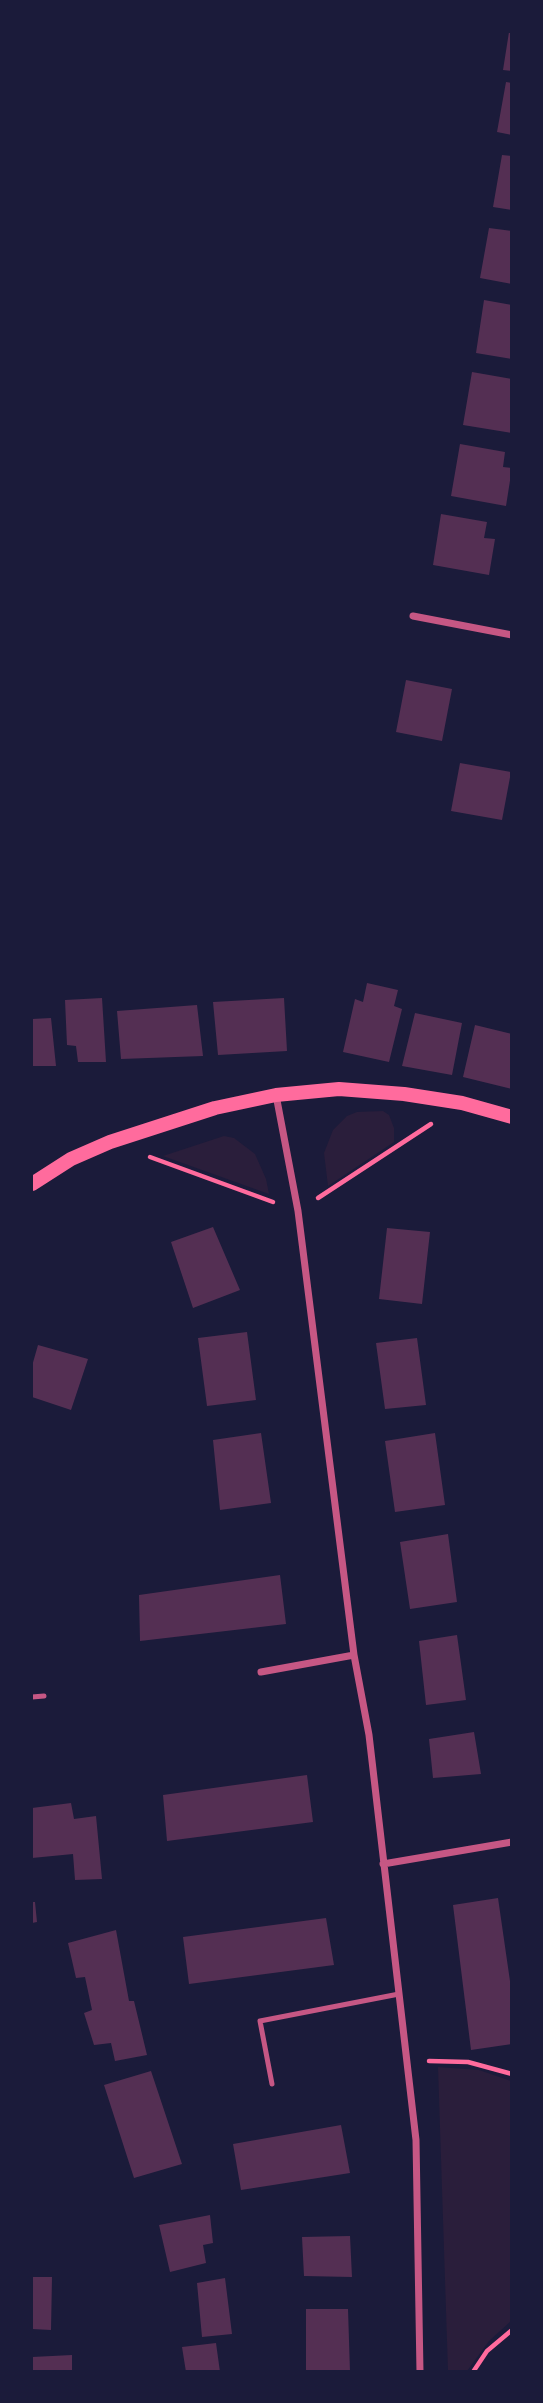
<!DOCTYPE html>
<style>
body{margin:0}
#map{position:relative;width:543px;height:2403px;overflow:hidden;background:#1b1b3a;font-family:"Fira Sans Condensed",sans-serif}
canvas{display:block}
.frame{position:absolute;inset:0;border:33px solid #1b1b3a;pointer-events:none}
</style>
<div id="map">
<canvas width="543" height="2403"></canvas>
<div class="frame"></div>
</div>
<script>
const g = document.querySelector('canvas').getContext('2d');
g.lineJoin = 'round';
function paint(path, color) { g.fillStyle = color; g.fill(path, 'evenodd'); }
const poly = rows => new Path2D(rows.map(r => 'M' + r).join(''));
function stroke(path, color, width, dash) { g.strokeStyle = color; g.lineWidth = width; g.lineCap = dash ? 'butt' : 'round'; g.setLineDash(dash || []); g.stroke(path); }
paint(poly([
 [383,1111,389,1115,394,1128,394,1142,328,1186,324,1153,333,1130,347,1116,357,1112],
 [224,1136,234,1138,255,1154,266,1179,269,1194,163,1156],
 [438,2067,479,2070,511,2081,511,2321,489,2341,467,2371,448,2371]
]), '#2a1e3b');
paint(poly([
 [509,32,512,32,512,71,503,70],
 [506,82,512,83,512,135,497,132],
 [502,155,512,156,512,210,493,207],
 [489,228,512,231,512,284,480,278],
 [484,300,512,305,512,359,476,353],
 [472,372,512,379,512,433,463,425],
 [460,444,505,452,503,467,512,468,506,506,451,496],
 [441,514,487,522,484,538,495,539,489,575,433,565],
 [406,680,452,689,442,741,396,732],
 [460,763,511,772,502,820,451,811],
 [367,983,398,990,394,1006,402,1009,389,1062,343,1052,355,999,363,1002],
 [102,998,106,1062,78,1062,76,1046,67,1045,65,1000],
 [284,998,287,1051,218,1055,213,1002],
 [197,1005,203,1056,121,1059,117,1011],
 [415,1013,462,1023,452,1075,402,1066],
 [51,1018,56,1066,32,1066,32,1019],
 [475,1025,512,1034,512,1089,463,1077],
 [213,1227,240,1290,193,1308,171,1242],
 [387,1228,430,1232,422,1304,379,1299],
 [247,1332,256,1400,207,1406,198,1338],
 [417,1338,426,1405,385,1409,376,1343],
 [38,1345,88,1359,71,1410,32,1397,32,1366],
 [261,1433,271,1503,220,1510,213,1440],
 [435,1433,445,1505,395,1512,385,1441],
 [448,1534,457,1602,410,1609,400,1542],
 [280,1575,286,1624,140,1641,139,1595],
 [457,1635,466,1700,426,1705,419,1641],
 [474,1732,481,1774,433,1778,429,1739],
 [307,1775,313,1822,167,1841,163,1795],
 [71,1803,74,1819,96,1816,102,1879,75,1880,73,1854,32,1858,32,1808],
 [498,1898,512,1995,512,2044,471,2050,453,1905],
 [32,1902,35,1902,37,1922,32,1923],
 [326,1918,334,1965,189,1984,183,1937],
 [116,1930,129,2001,134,2001,147,2055,115,2061,111,2043,94,2045,84,2013,92,2010,85,1977,76,1978,68,1943],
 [151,2071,182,2164,134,2178,104,2085],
 [341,2125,350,2173,241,2190,233,2144],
 [210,2215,213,2243,203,2245,206,2263,170,2272,159,2225],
 [350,2236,352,2277,304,2276,302,2237],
 [32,2277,52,2277,51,2330,32,2329],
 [225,2278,232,2334,202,2337,197,2283],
 [306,2309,348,2309,350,2372,306,2372],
 [216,2343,220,2372,186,2372,182,2347],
 [72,2355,72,2372,32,2372,32,2357]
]), '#542f53');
stroke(poly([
 [150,1157,273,1202],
 [318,1198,431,1124],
 [429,2061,468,2062,512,2074],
 [473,2372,487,2351,512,2330]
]), '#ff6b9d', 4.5);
stroke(poly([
 [32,1697,44,1696],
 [272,2084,260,2021,399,1994]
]), '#c65784', 5);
stroke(poly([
 [413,616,512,635],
 [276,1095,298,1211,354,1655,369,1735,416,2140,420,2372],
 [261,1672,354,1655],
 [383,1864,512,1842]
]), '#c65784', 7);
stroke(poly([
 [32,1184,71,1159,110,1142,215,1108,276,1095,339,1089,404,1094,462,1103,512,1117]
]), '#ff6b9d', 14);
</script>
